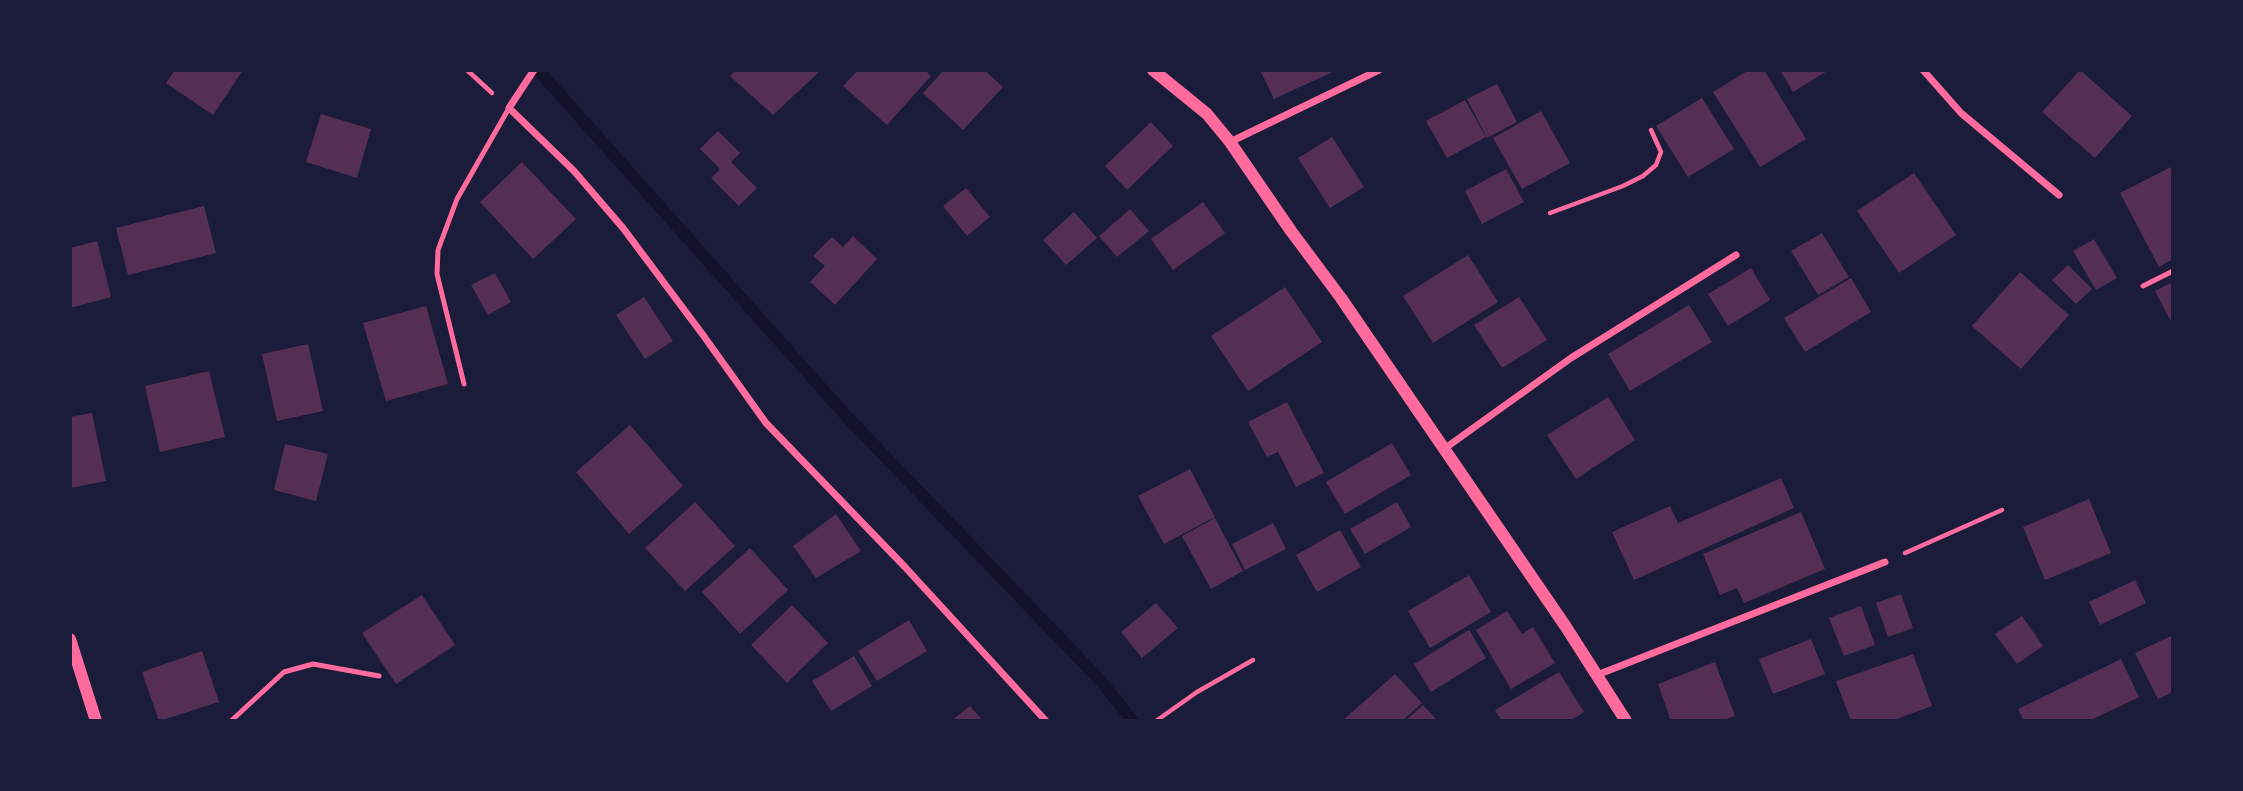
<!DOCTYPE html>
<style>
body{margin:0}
#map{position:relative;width:2243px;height:791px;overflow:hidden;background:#1b1b3a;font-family:Lato,sans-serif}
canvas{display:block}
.frame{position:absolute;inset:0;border:72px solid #1b1b3a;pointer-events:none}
</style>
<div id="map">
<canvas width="2243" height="791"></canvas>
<div class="frame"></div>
</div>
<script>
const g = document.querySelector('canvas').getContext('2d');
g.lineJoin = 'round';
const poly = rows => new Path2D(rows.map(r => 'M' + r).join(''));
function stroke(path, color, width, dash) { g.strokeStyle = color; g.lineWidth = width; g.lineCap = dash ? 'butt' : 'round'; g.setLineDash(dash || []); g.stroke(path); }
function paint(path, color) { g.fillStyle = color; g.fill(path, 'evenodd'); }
stroke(poly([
 [538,70,849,419,1099,679,1133,721]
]), '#12122b', 12);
paint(poly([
 [175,70,243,70,213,115,166,83],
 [736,70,821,70,773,115,730,76],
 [858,70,925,70,931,76,887,125,843,86],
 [944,70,984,70,1003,87,963,130,923,93],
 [1260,70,1337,70,1274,99],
 [1749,70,1764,70,1806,139,1760,167,1713,92],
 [1780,70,1829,70,1793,92],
 [2080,70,2132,116,2095,158,2042,112],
 [1497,84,1517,122,1487,138,1467,99],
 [1702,98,1734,149,1688,177,1656,126],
 [1465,100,1486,137,1447,158,1426,121],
 [1541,111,1570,163,1522,189,1493,138],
 [321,114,371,129,357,178,306,162],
 [1151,122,1173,146,1127,190,1105,166],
 [718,131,740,153,731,162,757,188,739,206,711,178,720,169,700,149],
 [1332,137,1364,187,1330,208,1298,158],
 [522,162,576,219,533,259,480,202],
 [2173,166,2173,259,2159,267,2120,193],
 [1506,169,1524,202,1482,224,1465,191],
 [1914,173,1956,235,1899,273,1857,211],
 [966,188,990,217,967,236,943,206],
 [1203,202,1225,233,1173,270,1151,239],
 [204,206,216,253,128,275,116,228],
 [1130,209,1149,231,1117,257,1099,236],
 [1074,212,1097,238,1066,265,1043,240],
 [1822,233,1849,277,1818,295,1791,251],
 [853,236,877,259,835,305,810,282,825,266,813,256,832,237,843,247],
 [2094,239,2117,278,2096,290,2073,251],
 [97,241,111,297,70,308,70,248],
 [1468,255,1498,302,1433,343,1403,296],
 [2068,265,2092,289,2076,304,2052,280],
 [1751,268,1770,300,1728,326,1708,294],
 [2020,272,2069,315,2021,369,1972,326],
 [495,273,511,302,488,315,471,285],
 [1851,278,1871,312,1805,352,1784,318],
 [2173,282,2173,325,2155,291],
 [1285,287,1322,342,1248,391,1211,336],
 [644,297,673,341,645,359,616,315],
 [1519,297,1547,340,1502,368,1474,325],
 [1689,305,1712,342,1630,391,1608,354],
 [426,306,448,384,386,401,363,323],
 [308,344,323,411,277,421,262,354],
 [209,371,225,437,160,452,145,386],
 [1608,397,1635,440,1576,479,1547,435],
 [1287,402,1324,473,1296,487,1278,452,1267,457,1248,422],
 [92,413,106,481,70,488,70,417],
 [630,425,683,486,629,534,576,472],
 [1392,443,1411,475,1345,514,1326,482],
 [285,444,328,454,316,501,274,490],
 [1190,469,1215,517,1164,544,1138,496],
 [1781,478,1794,508,1634,580,1612,532,1670,506,1678,523],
 [2089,499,2111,553,2045,580,2023,527],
 [695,502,735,546,685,591,645,548],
 [1397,502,1411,527,1365,554,1350,529],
 [1801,512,1825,569,1744,603,1737,588,1720,595,1703,554],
 [836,514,861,551,816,578,793,546],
 [1215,518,1243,571,1211,589,1182,536],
 [1273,523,1286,549,1245,570,1232,544],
 [1340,530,1361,567,1317,592,1296,555],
 [750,548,788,590,740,634,702,592],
 [1469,575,1491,612,1430,648,1408,611],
 [2135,580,2146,603,2100,625,2089,602],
 [1901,594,1913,628,1888,637,1876,603],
 [422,595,455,645,396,684,362,633],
 [1156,603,1178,628,1142,658,1121,632],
 [792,605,828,643,787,683,751,645],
 [1861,606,1875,645,1844,656,1829,618],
 [1507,611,1522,634,1533,627,1555,663,1511,689,1476,630],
 [2022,616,2043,646,2017,664,1995,634],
 [909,620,927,651,877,681,858,651],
 [1469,630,1486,658,1431,692,1414,664],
 [2173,635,2173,692,2158,699,2135,653],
 [1811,639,1825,674,1773,694,1759,659],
 [202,651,219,702,159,721,142,672],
 [1913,654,1932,706,1891,721,1851,721,1836,681],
 [854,656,872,686,831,711,812,681],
 [2121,659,2139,697,2089,721,2024,721,2018,709],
 [1715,662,1735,716,1721,721,1671,721,1658,684],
 [1559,672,1584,712,1570,721,1502,721,1495,710],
 [1395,674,1422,703,1402,721,1342,721],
 [1423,705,1438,721,1405,721],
 [970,706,983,721,951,721]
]), '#542f53');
stroke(poly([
 [467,70,492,93],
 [1550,213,1623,186,1643,176,1656,165,1661,152,1651,130],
 [1905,553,2002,510],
 [1156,721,1197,692,1253,660]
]), '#ff6b9d', 4.5);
stroke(poly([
 [2143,286,2173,271],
 [464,384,437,274,438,250,457,199,509,108],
 [231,721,284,672,313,664,379,676]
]), '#ff6b9d', 5);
stroke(poly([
 [534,70,509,108,574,171,623,228,703,335,766,423,905,567,1046,721],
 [1923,70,1961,113,2059,195],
 [1230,142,1379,70],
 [1444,449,1571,358,1736,255],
 [1597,675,1885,562]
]), '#ff6b9d', 7);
stroke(poly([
 [1153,70,1207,114,1230,142,1291,231,1341,298,1566,627,1626,721],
 [70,639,96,721]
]), '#ff6b9d', 12);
</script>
